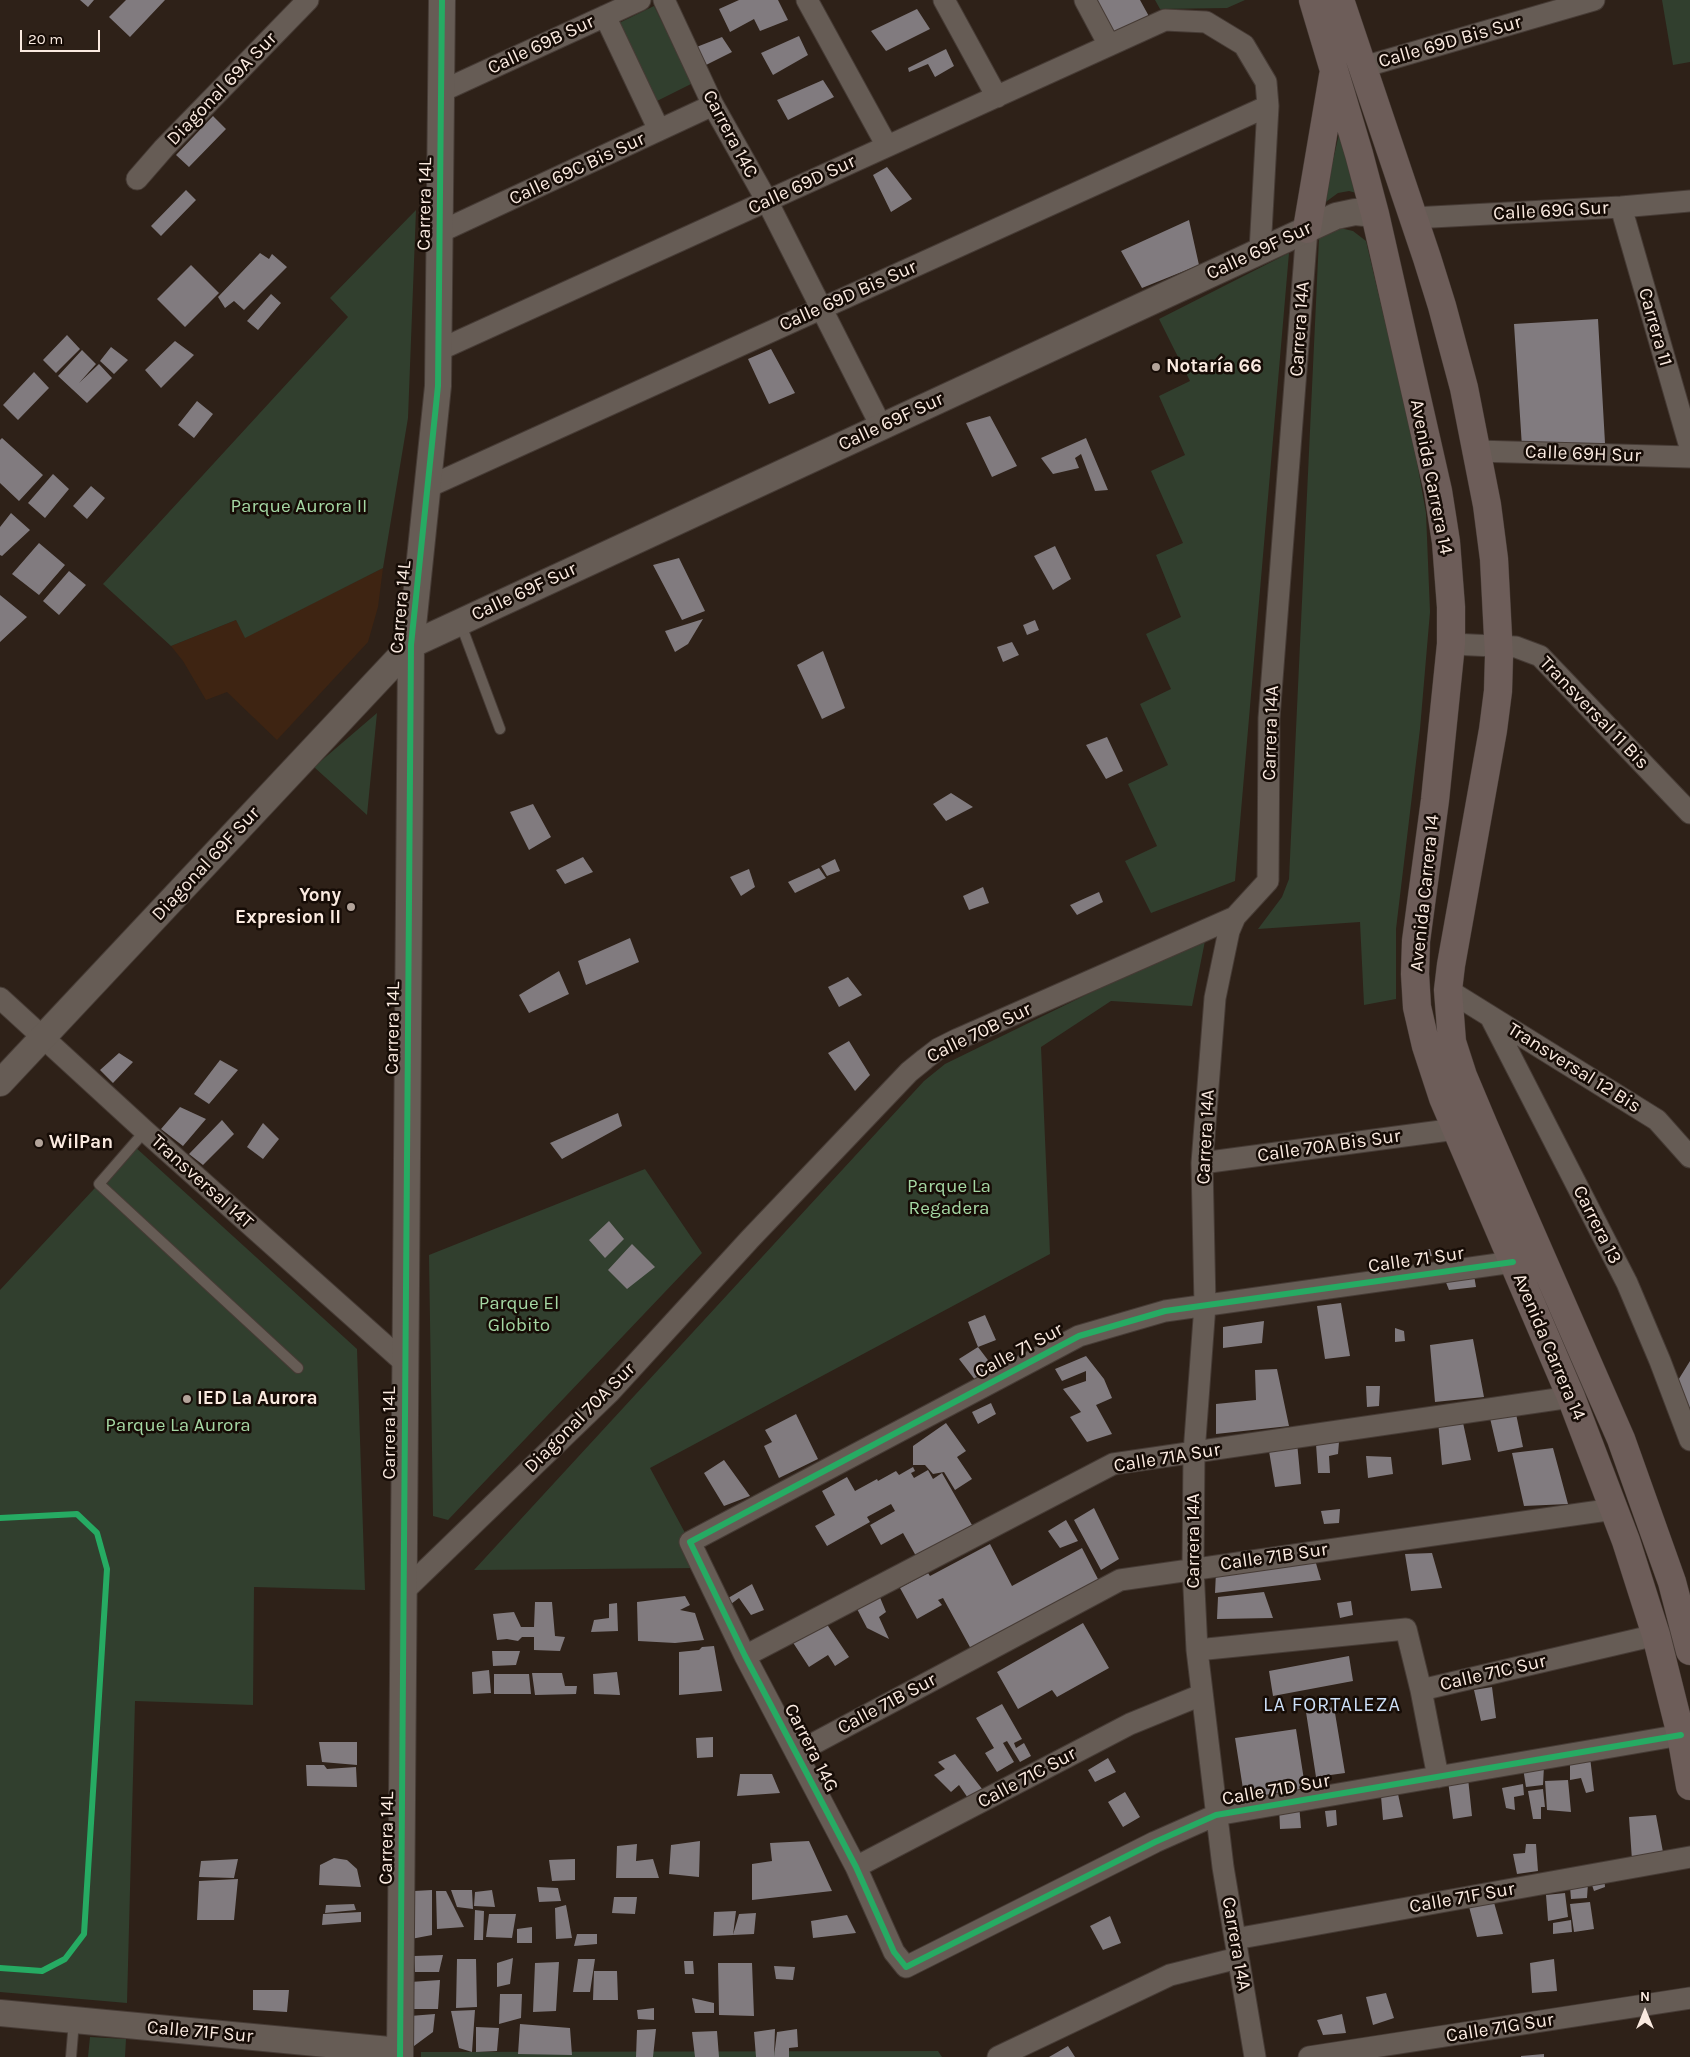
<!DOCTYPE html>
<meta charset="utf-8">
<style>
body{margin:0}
#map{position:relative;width:1690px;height:2057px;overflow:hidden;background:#2e2118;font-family:Karla,sans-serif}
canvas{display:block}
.north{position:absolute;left:1620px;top:1987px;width:50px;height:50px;-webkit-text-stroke:4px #160c06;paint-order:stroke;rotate:0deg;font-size:14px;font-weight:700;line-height:20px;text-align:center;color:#faeae0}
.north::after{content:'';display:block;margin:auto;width:18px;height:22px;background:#faeae0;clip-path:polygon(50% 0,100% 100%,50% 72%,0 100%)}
.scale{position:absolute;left:20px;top:30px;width:80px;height:22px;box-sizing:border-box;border:2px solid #faeae0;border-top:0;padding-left:6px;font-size:15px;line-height:18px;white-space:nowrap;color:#faeae0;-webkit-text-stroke:4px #160c06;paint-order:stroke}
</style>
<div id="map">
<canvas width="1690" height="2057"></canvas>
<div class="north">N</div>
<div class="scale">20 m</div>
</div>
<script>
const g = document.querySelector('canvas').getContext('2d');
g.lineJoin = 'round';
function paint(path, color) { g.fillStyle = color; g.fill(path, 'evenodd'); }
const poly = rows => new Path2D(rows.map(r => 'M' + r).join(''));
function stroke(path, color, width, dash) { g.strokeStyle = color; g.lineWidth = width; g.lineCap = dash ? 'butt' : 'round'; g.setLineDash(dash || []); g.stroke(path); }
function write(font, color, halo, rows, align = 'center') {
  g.font = font + ' Karla,sans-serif'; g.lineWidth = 5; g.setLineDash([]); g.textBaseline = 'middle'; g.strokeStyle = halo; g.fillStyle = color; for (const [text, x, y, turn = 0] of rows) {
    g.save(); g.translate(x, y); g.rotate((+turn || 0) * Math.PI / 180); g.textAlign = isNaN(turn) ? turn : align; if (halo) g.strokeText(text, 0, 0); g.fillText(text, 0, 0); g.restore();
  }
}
paint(poly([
 [383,568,378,607,368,642,277,740,227,692,206,700,183,661,171,646,236,620,245,637]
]), '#3e2412');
paint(poly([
 [1155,0,1245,0,1227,8,1160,9],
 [1662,0,1690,0,1690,62,1673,65],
 [654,6,693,83,657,101,617,24],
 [1339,134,1360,194,1349,191,1338,193,1323,204],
 [416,210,408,418,383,568,245,638,236,620,171,646,103,584,348,317,330,298],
 [1340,228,1353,231,1366,241,1413,440,1426,513,1430,612,1420,729,1396,929,1396,999,1364,1005,1360,922,1258,929,1282,897,1289,879,1319,238],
 [1289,253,1235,881,1151,913,1125,861,1157,846,1128,784,1168,765,1140,704,1171,689,1146,634,1181,617,1156,555,1183,543,1151,471,1185,455,1159,396,1190,381,1159,319],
 [377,713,367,815,314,767],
 [1206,936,1192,1006,1111,1001,1041,1047,1050,1254,650,1468,690,1542,701,1568,474,1570,924,1081,945,1064],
 [134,1146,357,1349,365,1590,254,1587,253,1705,135,1701,127,2003,0,1992,0,1290],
 [645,1169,702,1253,448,1520,433,1516,429,1255],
 [90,2037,126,2039,125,2057,88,2057],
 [938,2051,942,2057,421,2057,421,2052]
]), '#313f2e');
paint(poly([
 [80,0,94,0,88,7],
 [126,0,165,0,130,37,109,17],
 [739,0,778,0,788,20,760,31,754,19,730,32,719,9],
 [1093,0,1140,0,1151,20,1113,39],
 [917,9,930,29,886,51,871,31],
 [799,36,808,55,773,75,761,53],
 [722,37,732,52,704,66,694,48],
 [946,49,954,66,935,77,928,64,909,72,908,68],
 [823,80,834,97,788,120,777,100],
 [213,116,226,129,189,167,176,155],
 [887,167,912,199,891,212,873,175],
 [186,190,196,200,161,236,151,226],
 [1189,220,1199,265,1142,288,1121,251],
 [260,253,269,259,272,254,287,267,244,310,234,301,225,308,218,297],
 [191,265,219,293,185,327,157,299],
 [271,294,281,303,258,330,247,321],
 [1598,319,1605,443,1522,447,1514,324],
 [67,335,80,349,56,373,43,360],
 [175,341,194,355,161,388,145,370],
 [111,347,128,360,114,374,100,361],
 [771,349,795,393,769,404,748,359],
 [82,350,96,364,79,383,99,364,112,378,87,403,58,376],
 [34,372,49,388,18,420,3,405],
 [197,401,213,414,194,438,178,425],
 [990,416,1017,466,992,477,966,423],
 [2,438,43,475,19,501,0,483,0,440],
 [1086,438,1108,490,1095,491,1081,454,1075,458,1079,468,1053,474,1041,458],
 [53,474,69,489,45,518,28,503],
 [91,486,105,498,87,519,73,506],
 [11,513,30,530,2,556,0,555,0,527],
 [39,543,65,565,39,595,12,574],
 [1055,546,1071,579,1053,590,1034,556],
 [679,558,705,611,682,620,653,565],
 [69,571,86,585,59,615,43,601],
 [0,595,27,617,0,642],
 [703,619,688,644,675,652,665,631],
 [1035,620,1039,630,1027,635,1023,625],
 [1012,642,1019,655,1003,662,997,647],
 [823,651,845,708,822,719,797,665],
 [1107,737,1123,771,1106,779,1086,745],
 [951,793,973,807,946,821,933,804],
 [533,804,551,837,529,850,510,812],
 [583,857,593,872,565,884,556,870],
 [835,859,840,871,827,876,821,866],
 [819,868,826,878,795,893,788,882],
 [749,869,755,887,741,896,730,877],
 [983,887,989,903,969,910,963,896],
 [1099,892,1103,902,1077,915,1070,905],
 [630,938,639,962,586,985,578,961],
 [559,971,569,994,529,1013,519,995],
 [848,977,862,995,839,1007,828,987],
 [849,1041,870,1075,855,1091,828,1053],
 [119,1053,133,1062,113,1083,100,1070],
 [220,1060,238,1070,209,1104,194,1094],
 [180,1107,206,1119,183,1146,161,1129],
 [618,1113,622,1126,562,1159,550,1143],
 [222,1120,234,1134,203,1165,189,1154],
 [263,1123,279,1139,263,1159,247,1147],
 [609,1221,624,1239,605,1258,589,1240],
 [632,1244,655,1267,627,1289,608,1270],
 [1430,1249,1432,1256,1416,1258,1415,1252],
 [1474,1275,1476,1287,1449,1290,1445,1280],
 [1341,1303,1350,1356,1325,1359,1317,1306],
 [985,1315,996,1340,978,1347,994,1368,976,1381,959,1359,978,1347,968,1322],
 [1264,1321,1262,1343,1223,1348,1223,1327],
 [1395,1328,1404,1331,1405,1341,1395,1342],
 [1473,1339,1484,1397,1435,1402,1430,1345],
 [1086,1356,1104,1379,1112,1398,1096,1405,1112,1434,1087,1442,1070,1417,1081,1412,1063,1389,1086,1381,1086,1371,1062,1381,1055,1369],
 [1690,1361,1690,1409,1677,1382],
 [1277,1369,1289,1426,1216,1434,1216,1404,1256,1400,1255,1370],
 [1366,1386,1380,1386,1379,1406,1367,1407],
 [991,1403,996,1414,978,1424,972,1412],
 [1515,1409,1523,1447,1498,1452,1489,1414],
 [796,1414,818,1459,779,1478,764,1446,772,1442,765,1430],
 [1462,1418,1471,1460,1442,1465,1438,1421],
 [946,1423,966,1451,957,1457,972,1479,955,1490,944,1472,933,1474,925,1465,913,1465,913,1446],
 [1297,1442,1301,1484,1275,1487,1268,1445],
 [1339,1442,1338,1454,1329,1456,1330,1473,1318,1473,1316,1444],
 [1553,1448,1568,1504,1524,1506,1512,1453],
 [1366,1456,1391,1457,1393,1474,1368,1478],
 [724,1460,750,1496,724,1506,704,1473],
 [913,1467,915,1471,911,1473,914,1478,928,1470,933,1479,942,1473,972,1525,916,1556,903,1533,881,1545,870,1525,895,1511,891,1504,867,1517,870,1522,827,1546,815,1526,835,1515,822,1491,847,1477,855,1491,877,1479,878,1481,896,1471,899,1475],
 [1094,1508,1119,1559,1101,1570,1074,1520],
 [1340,1509,1339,1523,1324,1524,1321,1511],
 [1066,1520,1078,1541,1060,1548,1048,1531],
 [990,1544,1012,1586,1082,1548,1099,1581,971,1649,943,1598,938,1600,942,1605,917,1619,900,1588,928,1573,930,1576],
 [1432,1553,1442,1588,1411,1591,1405,1554],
 [1315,1560,1321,1580,1215,1593,1216,1572],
 [752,1584,764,1610,751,1615,739,1598,727,1607,723,1601],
 [1264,1592,1273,1618,1217,1619,1218,1597],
 [879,1595,886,1612,879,1617,889,1639,867,1628,855,1605],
 [685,1596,690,1605,680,1610,695,1613,704,1640,675,1643,638,1641,637,1602],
 [1351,1601,1353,1615,1340,1618,1337,1603],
 [535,1602,552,1602,555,1636,565,1637,560,1651,534,1650,534,1637,522,1637,518,1641,507,1639,497,1640,493,1614,514,1612,521,1627,534,1627],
 [617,1603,618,1631,591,1632,594,1620,609,1618,609,1604],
 [822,1617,849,1657,835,1666,828,1655,809,1667,790,1638],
 [1083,1623,1109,1668,1057,1697,1052,1690,1018,1709,997,1672],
 [714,1646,722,1691,679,1695,679,1652,699,1650,702,1647],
 [492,1651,520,1651,516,1665,493,1666],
 [1349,1656,1353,1681,1273,1696,1269,1671],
 [489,1670,491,1693,473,1694,472,1672],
 [617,1672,620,1695,594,1694,593,1674],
 [532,1673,562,1673,565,1686,577,1686,576,1694,535,1695],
 [494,1674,529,1674,531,1694,494,1694],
 [1492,1687,1496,1718,1481,1721,1474,1690],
 [1002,1704,1022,1739,1014,1743,1016,1748,1024,1743,1031,1756,1020,1762,1007,1741,1003,1743,1014,1762,997,1772,985,1753,994,1748,976,1718],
 [1334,1707,1345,1773,1316,1777,1306,1712],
 [1296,1729,1307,1799,1246,1808,1235,1738],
 [713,1737,713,1757,697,1758,696,1738],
 [319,1742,357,1742,357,1765,322,1762],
 [955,1754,986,1794,970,1801,959,1785,951,1792,934,1775,945,1769,938,1762],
 [1590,1757,1594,1791,1586,1793,1581,1778,1570,1780,1570,1761],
 [1108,1758,1116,1772,1095,1782,1088,1770],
 [306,1765,324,1765,327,1769,356,1767,357,1787,307,1786],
 [1544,1766,1543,1785,1526,1787,1523,1768],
 [740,1774,772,1774,780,1793,737,1796],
 [1468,1778,1472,1816,1453,1819,1448,1781],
 [1568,1780,1571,1812,1547,1810,1545,1781],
 [1523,1784,1524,1795,1514,1797,1515,1810,1506,1808,1502,1788],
 [1543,1789,1545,1807,1541,1807,1541,1819,1533,1819,1528,1791],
 [1125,1792,1140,1817,1123,1827,1108,1802],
 [1398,1794,1403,1817,1383,1820,1381,1796],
 [1299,1804,1301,1828,1280,1829,1279,1806],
 [1336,1810,1337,1825,1327,1827,1325,1811],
 [1656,1815,1663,1852,1632,1860,1629,1817],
 [700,1841,699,1877,669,1874,671,1845],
 [809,1841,832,1891,752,1900,752,1864,772,1861,770,1843],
 [637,1844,636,1861,653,1859,659,1878,616,1878,617,1846],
 [1526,1844,1536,1844,1538,1871,1517,1874,1513,1854,1525,1853],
 [334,1858,347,1860,357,1869,361,1887,319,1885,320,1865],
 [238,1859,234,1878,199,1877,201,1861],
 [575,1859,575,1880,552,1881,549,1860],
 [1604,1875,1605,1887,1594,1891,1590,1879],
 [238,1879,234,1920,197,1920,199,1881],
 [1588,1883,1587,1898,1571,1899,1570,1886],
 [537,1887,558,1888,561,1901,539,1902],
 [432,1890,432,1935,411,1939,414,1891],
 [451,1890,472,1890,473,1909,457,1907],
 [492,1890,495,1907,474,1906,475,1892],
 [436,1891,446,1891,464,1927,437,1929],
 [1565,1893,1568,1917,1548,1921,1546,1895],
 [614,1897,637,1897,635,1914,612,1913],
 [1493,1899,1503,1934,1477,1937,1468,1903],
 [1590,1902,1594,1929,1574,1932,1570,1904],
 [354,1904,356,1910,325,1913,326,1905],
 [566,1905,572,1938,556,1939,555,1908],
 [475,1910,484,1911,483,1940,474,1940],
 [736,1911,733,1935,713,1936,714,1912],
 [361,1912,361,1922,322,1925,323,1914],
 [756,1913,754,1934,733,1935,739,1914],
 [489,1914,516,1914,512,1938,486,1937],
 [847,1915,856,1933,813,1938,811,1921],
 [1110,1916,1121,1943,1103,1950,1090,1926],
 [1571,1920,1572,1932,1553,1934,1553,1923],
 [532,1927,532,1943,517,1943,517,1929],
 [577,1934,597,1934,597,1944,574,1946],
 [443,1955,439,1972,415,1972,414,1956],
 [513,1958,510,1984,497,1987,497,1963],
 [457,1959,476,1959,477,2007,456,2008],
 [578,1959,595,1959,590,1992,573,1992],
 [1554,1959,1557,1991,1532,1993,1530,1963],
 [684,1961,693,1961,694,1974,685,1974],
 [559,1962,556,2011,533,2012,535,1963],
 [718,1963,752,1963,754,2016,719,2015],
 [774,1966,795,1967,793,1980,776,1979],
 [594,1971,617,1971,618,2000,593,2000],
 [440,1980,438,2009,408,2009,410,1982],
 [253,1990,289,1990,287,2012,253,2010],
 [1386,1993,1394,2018,1373,2025,1366,1997],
 [500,1994,522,1994,521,2018,499,2024],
 [692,1998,714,2003,714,2013,695,2013],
 [654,2008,654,2020,638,2019,637,2010],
 [475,2010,472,2052,459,2048,451,2011],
 [435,2014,433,2032,410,2049,410,2016],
 [1342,2014,1346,2033,1323,2035,1317,2020],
 [520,2024,570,2028,572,2055,518,2054],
 [476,2027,499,2028,497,2051,476,2052],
 [656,2029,653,2057,636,2057,637,2030],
 [775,2029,774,2057,756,2057,754,2032],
 [797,2029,798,2047,789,2048,789,2057,774,2057,777,2032],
 [717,2031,719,2057,695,2057,692,2032],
 [1068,2046,1075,2057,1049,2057],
 [1544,2054,1544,2057,1521,2057,1521,2056]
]), '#817b7f');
const service = poly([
 [460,622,500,729],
 [145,1131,99,1184,298,1368],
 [71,2057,74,2021]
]);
const minor = poly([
 [664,0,713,105,767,201,881,426],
 [807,0,887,146],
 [944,0,997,97],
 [1085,0,1109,45],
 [605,16,659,130],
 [1363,67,1594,0],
 [442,91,640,0],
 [137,179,164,148,308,0],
 [1621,207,1690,447],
 [1413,218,1621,207,1690,201],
 [440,232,713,105],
 [439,350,1165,20,1206,22,1244,45,1266,82,1268,106,1260,251],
 [1476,451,1690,457],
 [428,487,1268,106],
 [1451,644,1516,647,1540,656,1690,813],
 [1448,990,1657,1120,1690,1157],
 [0,998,145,1131,405,1363],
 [1490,1016,1627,1283,1660,1361,1690,1440],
 [1202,1163,1456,1129],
 [1513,1262,1165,1311,1079,1336,690,1542,745,1656,856,1867,894,1952,906,1967,1155,1842,1216,1815,1681,1735],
 [404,1591,610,1392,750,1239,909,1072,925,1059,938,1049,958,1039,1235,917],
 [1197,1650,1406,1629,1421,1690,1438,1777],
 [745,1656,1113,1464,1571,1397],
 [1421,1690,1656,1635],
 [796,1753,1120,1580,1614,1509],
 [856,1867,1130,1724,1201,1695],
 [1235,1939,1690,1857],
 [998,2057,1170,1975,1238,1958],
 [1255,2057,1223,1867,1197,1650,1193,1568,1194,1453,1205,1305,1202,1163,1215,998,1229,931,1235,917,1268,881,1269,718,1307,229],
 [1309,2057,1690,1998]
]);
const tertiary = poly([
 [0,1083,411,645,1336,216,1355,212,1375,214],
 [0,2013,400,2051],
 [400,2057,411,645,438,386,442,0]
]);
const primary = poly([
 [1313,0,1359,154,1375,214,1438,491,1446,542,1451,607,1451,644,1435,800,1416,941,1415,974,1417,1007,1426,1046,1443,1098,1571,1397,1626,1541,1656,1635,1681,1735,1690,1786],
 [1340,0,1427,258,1442,306,1464,388,1487,505,1494,559,1499,656,1498,691,1493,730,1451,965,1448,990,1452,1042,1463,1076,1484,1126,1621,1439,1672,1582,1690,1651],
 [1307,229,1333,76]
]);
stroke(service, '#463b35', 12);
stroke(minor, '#463b35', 23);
stroke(tertiary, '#463b35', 28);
stroke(primary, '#463b35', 29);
stroke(service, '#665c55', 10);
stroke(minor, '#665c55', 21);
stroke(tertiary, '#665c55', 26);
stroke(primary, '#6d5d59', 28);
stroke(poly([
 [1513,1262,1165,1311,1079,1336,690,1542,745,1656,856,1867,894,1952,906,1967,1155,1842,1216,1815,1681,1735],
 [0,1518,77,1514,97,1533,107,1569,84,1934,65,1959,42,1971,0,1968],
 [400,2057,411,645,438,386,442,0]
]), '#26ab63', 6);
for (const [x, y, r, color] of [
 [1156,367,5,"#b3a49a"],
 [351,907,5,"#b3a49a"],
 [39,1143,5,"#b3a49a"],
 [187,1399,5,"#b3a49a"]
]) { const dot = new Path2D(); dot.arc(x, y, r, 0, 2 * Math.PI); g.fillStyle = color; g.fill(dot); stroke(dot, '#160c06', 2); }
write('19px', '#faeae0', '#160c06', [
 ["Calle 69D Bis Sur",1450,42,-16],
 ["Calle 69B Sur",541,45,-25],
 ["Diagonal 69A Sur",222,89,-46],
 ["Carrera 14C",730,134,62],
 ["Calle 69C Bis Sur",577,169,-25],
 ["Calle 69D Sur",802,185,-25],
 ["Carrera 14L",425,204,-89],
 ["Calle 69G Sur",1551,211,-3],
 ["Calle 69F Sur",1259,251,-25],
 ["Calle 69D Bis Sur",848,296,-24],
 ["Carrera 11",1655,327,74],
 ["Carrera 14A",1300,329,-86],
 ["Calle 69F Sur",891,422,-25],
 ["Calle 69H Sur",1583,454,2],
 ["Avenida Carrera 14",1431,477,79],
 ["Calle 69F Sur",524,592,-25],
 ["Carrera 14L",401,607,-85],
 ["Transversal 11 Bis",1594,713,46],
 ["Carrera 14A",1271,733,-88],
 ["Diagonal 69F Sur",206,864,-47],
 ["Avenida Carrera 14",1425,893,-84],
 ["Carrera 14L",393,1028,-89],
 ["Calle 70B Sur",979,1033,-26],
 ["Transversal 12 Bis",1574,1068,32],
 ["Carrera 14A",1206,1137,-87],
 ["Calle 70A Bis Sur",1329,1146,-8],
 ["Transversal 14T",202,1182,42],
 ["Carrera 13",1597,1225,63],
 ["Calle 71 Sur",1416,1260,-8],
 ["Avenida Carrera 14",1549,1347,67],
 ["Calle 71 Sur",1019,1351,-28],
 ["Diagonal 70A Sur",580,1418,-45],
 ["Carrera 14L",390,1433,-90],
 ["Calle 71A Sur",1167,1458,-9],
 ["Carrera 14A",1194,1541,-90],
 ["Calle 71B Sur",1274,1557,-8],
 ["Calle 71C Sur",1493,1673,-13],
 ["Calle 71B Sur",887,1704,-28],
 ["Carrera 14G",811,1748,63],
 ["Calle 71C Sur",1027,1778,-28],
 ["Calle 71D Sur",1276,1790,-10],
 ["Carrera 14L",387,1838,-89],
 ["Calle 71F Sur",1462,1898,-10],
 ["Carrera 14A",1236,1944,80],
 ["Calle 71G Sur",1500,2028,-9],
 ["Calle 71F Sur",200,2032,5]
]);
write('bold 19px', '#faeae0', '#160c06', [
 ["Notaría 66",1166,367],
 ["Yony",341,896,"right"],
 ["Expresion II",341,918,"right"],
 ["WilPan",49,1143],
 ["IED La Aurora",197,1399]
], 'left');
write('19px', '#a5d8a4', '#160c06', [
 ["Parque Aurora II",299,507],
 ["Parque La",949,1187],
 ["Regadera",949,1209],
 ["Parque El",519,1304],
 ["Globito",519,1326],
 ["Parque La Aurora",178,1426]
]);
g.letterSpacing = '1px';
write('20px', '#cde0f9', '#160c06', [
 ["LA FORTALEZA",1332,1705]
]);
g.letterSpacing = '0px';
</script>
